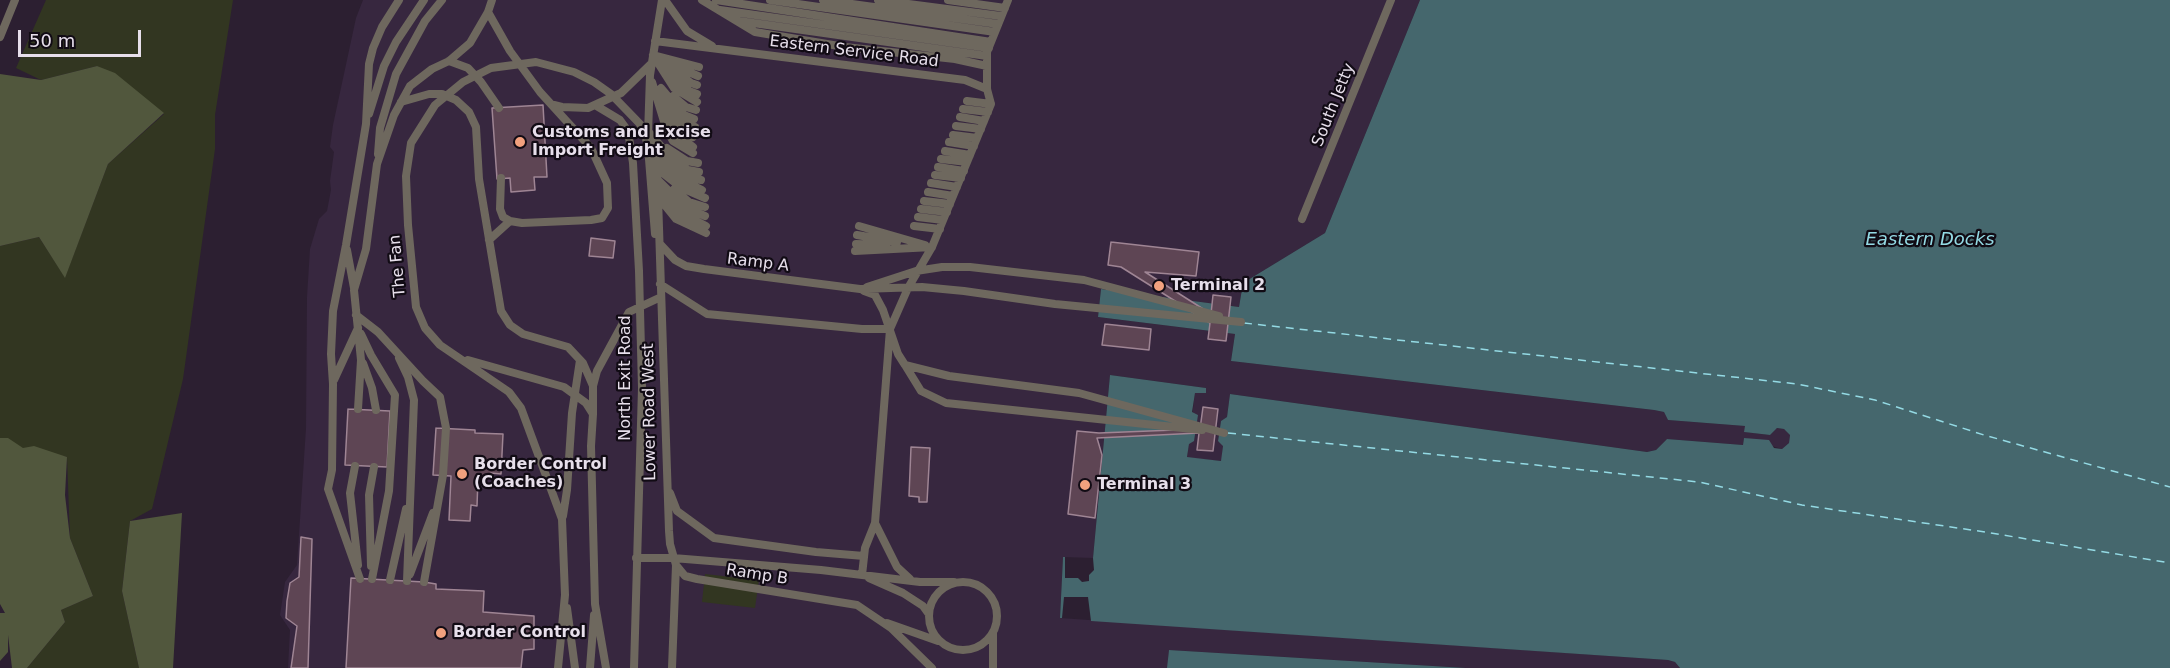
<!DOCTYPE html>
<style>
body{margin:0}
#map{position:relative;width:2170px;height:668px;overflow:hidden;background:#2c1f31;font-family:"DejaVu Sans",sans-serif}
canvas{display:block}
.scale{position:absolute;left:18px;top:30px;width:123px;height:27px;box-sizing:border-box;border:3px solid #e7dfeb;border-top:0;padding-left:8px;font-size:18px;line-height:21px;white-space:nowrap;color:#e7dfeb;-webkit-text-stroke:4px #110b14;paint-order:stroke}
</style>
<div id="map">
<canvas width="2170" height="668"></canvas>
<div class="scale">50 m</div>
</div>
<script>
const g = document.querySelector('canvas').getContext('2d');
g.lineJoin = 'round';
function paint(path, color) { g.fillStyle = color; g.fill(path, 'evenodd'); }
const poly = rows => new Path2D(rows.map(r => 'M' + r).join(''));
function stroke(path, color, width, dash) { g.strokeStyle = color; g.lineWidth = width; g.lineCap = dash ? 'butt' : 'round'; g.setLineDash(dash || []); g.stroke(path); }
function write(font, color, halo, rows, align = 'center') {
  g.font = font + ' "DejaVu Sans",sans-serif'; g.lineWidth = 4.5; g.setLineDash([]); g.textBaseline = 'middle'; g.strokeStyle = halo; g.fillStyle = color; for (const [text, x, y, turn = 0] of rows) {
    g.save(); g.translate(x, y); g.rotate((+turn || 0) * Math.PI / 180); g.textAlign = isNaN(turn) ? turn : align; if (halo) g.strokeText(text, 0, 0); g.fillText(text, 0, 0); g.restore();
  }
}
paint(poly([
 [363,0,1420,0,1325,233,1243,283,1239,307,1101,289,1098,317,1235,334,1231,361,1654,410,1664,412,1668,420,1745,426,1745,432,1770,435,1777,428,1784,429,1790,435,1789,443,1782,449,1744,438,1743,445,1667,439,1656,450,1647,452,1230,394,1227,417,1221,421,1218,440,1223,445,1222,461,1187,458,1195,392,1206,388,1110,375,1093,558,1063,557,1060,618,1668,660,1675,662,1680,668,1466,668,1169,650,1168,668,288,668,290,630,280,615,285,582,297,565,306,428,307,297,310,249,319,219,327,211,331,190,330,181,334,152,330,147,333,125,356,18]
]), '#37273f');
paint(poly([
 [46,0,233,0,215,115,215,149,183,379,152,509,130,521,122,591,139,668,27,668,65,622,61,610,93,596,70,538,67,457,0,445,0,246,39,237,65,277,108,164,164,114,97,66,41,80,16,68],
 [705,574,759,580,755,608,702,602]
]), '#323621');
paint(poly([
 [97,66,115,73,164,113,108,164,65,278,39,237,0,246,0,74,41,80],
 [0,438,8,438,23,448,34,446,67,457,65,495,70,538,93,596,61,610,65,622,27,668,12,668,8,635,8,652,0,661,0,613,5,613,0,604],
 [182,513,173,668,139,668,122,591,130,521]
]), '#51573d');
paint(poly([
 [1420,0,2170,0,2170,668,1680,668,1675,662,1668,660,1091,621,1088,597,1064,597,1062,618,1060,618,1063,557,1065,557,1065,578,1078,578,1082,582,1089,581,1089,575,1094,570,1093,558,1110,375,1206,388,1206,393,1195,393,1192,412,1198,415,1194,441,1189,444,1187,457,1221,461,1223,446,1218,441,1221,421,1227,417,1230,394,1647,452,1656,450,1667,439,1743,445,1744,438,1769,440,1774,448,1782,449,1789,443,1790,435,1784,429,1777,428,1770,435,1744,432,1745,426,1668,420,1664,412,1654,410,1231,361,1235,334,1098,317,1101,289,1239,307,1243,283,1325,233],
 [1169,650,1466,668,1167,668]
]), '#45676d');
stroke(poly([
 [1244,323,1797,384,1875,400,1984,435,2170,487],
 [1228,433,1699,482,1802,505,1985,532,2170,563]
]), '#94dae4', 1.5, [8, 6]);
const building = poly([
 [543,105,547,177,534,177,535,190,511,192,510,178,497,179,492,108,543,105],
 [591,238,615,241,613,258,589,256,591,238],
 [1111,242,1199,252,1196,276,1145,272,1211,314,1213,295,1231,297,1226,341,1208,339,1210,323,1121,267,1108,265,1111,242],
 [1105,324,1151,329,1149,350,1102,345,1105,324],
 [1203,407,1218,409,1213,451,1197,450,1199,433,1097,438,1102,455,1095,518,1068,514,1077,431,1099,433,1200,429,1203,407],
 [348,409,390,411,387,467,345,465,348,409],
 [436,428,475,430,475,433,503,434,501,474,491,473,491,478,478,478,477,506,471,505,470,521,449,520,451,476,433,475,436,428],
 [911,447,930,448,927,502,919,502,919,497,909,496,911,447],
 [301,537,312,539,308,668,291,668,297,626,286,618,287,601,290,583,299,577,301,537],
 [351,578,424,582,436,584,436,589,484,591,483,612,534,616,534,649,523,650,521,668,346,668,351,578]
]);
paint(building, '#5e4554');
stroke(building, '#9f8594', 1.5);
stroke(poly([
 [665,0,687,31,712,46],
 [702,0,755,32,845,47,955,59,987,66],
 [716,0,991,42],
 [770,0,995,32],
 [823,0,998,24],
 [878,0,1001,16],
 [948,0,1005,8],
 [720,10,989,48],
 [488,12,510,51,540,92,591,148,607,183,608,208,602,218,591,220,522,223,510,221,503,217,500,209,501,178],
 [739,21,987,56],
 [0,37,15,0],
 [655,41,965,80,987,89],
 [653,55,674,88,697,102],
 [657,56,699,67],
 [659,59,691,83,697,85],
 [449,61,468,68,481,82,499,108],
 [670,64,698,76],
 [668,72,689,91,697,94],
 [652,82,666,128,673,141,693,153],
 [661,88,684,115,694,119],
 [658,90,680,128,693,137],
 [673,96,686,107,696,110],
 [967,101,991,104],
 [401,102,429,94,442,94,456,100,469,112,476,127,479,179,501,311,510,325,523,334,568,347,583,363,593,386,593,414],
 [554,105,562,107,588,108,621,93,651,64],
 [595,105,620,120,628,131,633,163,639,271,642,388,634,668],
 [672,106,683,122,695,127],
 [963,109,988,112],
 [666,112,676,134,693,147],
 [369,114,384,66,396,42,424,0],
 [960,117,984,121],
 [956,126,981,129],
 [648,131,672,159,688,170,699,172],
 [648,135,650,75,662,0],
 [953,135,977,138],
 [949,142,974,146],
 [654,143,667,169,684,181,702,190],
 [648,147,655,234],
 [667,148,687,161,698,163],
 [945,151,970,155],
 [378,154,380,128,396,74,425,21,442,0],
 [666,159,670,166,689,177,701,180],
 [941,159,967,162],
 [659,160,664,174,682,188,705,198],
 [938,167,964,171],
 [935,175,961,178],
 [656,178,686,208,705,216],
 [931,183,957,187],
 [657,185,681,213,706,226],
 [674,189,689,202,705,207],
 [928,192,953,196],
 [659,198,676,219,706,233],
 [924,201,950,204],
 [921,209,947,212],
 [918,217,943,220],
 [1302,219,1391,0],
 [859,226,925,245],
 [914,226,940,229],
 [857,235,897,242],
 [489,240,510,221],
 [660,244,675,260,686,266,704,269,860,289,922,287,964,291,1055,304,1241,322],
 [856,244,886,245],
 [347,250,354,288],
 [855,251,932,247],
 [660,284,707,314,862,329,890,329],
 [867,287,916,271,942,267,970,267,1084,280,1219,316],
 [864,291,875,295,883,310,898,354,905,365,949,376,1079,393,1224,433],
 [356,315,378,332,423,381,440,397,446,428,443,475,424,582],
 [361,334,371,355,395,395,389,491,372,579],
 [399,358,408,377,414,400,407,581],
 [468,360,564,387,586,403,593,414,591,446,595,604,606,668],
 [363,363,372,388,376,410],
 [905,365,921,391,946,403,1202,430],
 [334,380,358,328],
 [593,386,597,371,629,312,661,297],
 [358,409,361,360,354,290,366,249,377,164,394,115,410,86,432,69,449,61,470,43,488,12,492,0],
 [355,466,350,493,358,565],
 [670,493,677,511,714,538,816,552,864,556],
 [563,516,567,490,572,413,580,360],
 [875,523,897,567,910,579],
 [636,558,673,558,821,570,920,582,954,582],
 [676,565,685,576,697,579,857,605,891,628,932,668],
 [371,566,369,495,374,467],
 [410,574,433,513],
 [862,575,865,548,875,523,890,329,908,288,932,247,991,104,987,89,987,52,1008,0],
 [869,578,903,593,923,606,928,613],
 [360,579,328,489,332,470,333,384,331,354,333,311,346,245,366,124,369,64,373,48,382,27,399,0],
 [390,580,406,509],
 '929 616a34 34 0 1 1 68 0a34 34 0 1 1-68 0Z',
 [567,608,575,668],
 [887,623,938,641],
 [993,633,993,668],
 [558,668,565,595,562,519,521,408,509,392,440,345,425,328,416,307,408,225,406,176,411,143,435,105,463,82,491,68,536,62,574,72,594,82,611,94,640,124,657,167,669,531,670,544,676,565,672,668],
 [590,668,594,615]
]), '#6e685e', 8);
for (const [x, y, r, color] of [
 [520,142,6,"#f2a17e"],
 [1159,286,6,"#f2a17e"],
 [462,474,6,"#f2a17e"],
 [1085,485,6,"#f2a17e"],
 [441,633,6,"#f2a17e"]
]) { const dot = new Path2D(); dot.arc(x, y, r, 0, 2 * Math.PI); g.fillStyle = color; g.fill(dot); stroke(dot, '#110b14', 2); }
write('16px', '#e7dfeb', '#110b14', [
 ["Eastern Service Road",854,52,7],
 ["South Jetty",1334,105,-68],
 ["Ramp A",758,263,7],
 ["The Fan",398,266,-95],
 ["North Exit Road",626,378,-90],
 ["Lower Road West",650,412,-91],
 ["Ramp B",757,575,9]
]);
write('bold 16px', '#e7dfeb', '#110b14', [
 ["Customs and Excise",532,133],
 ["Import Freight",532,151],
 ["Terminal 2",1171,286],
 ["Border Control",474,465],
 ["(Coaches)",474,483],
 ["Terminal 3",1097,485],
 ["Border Control",453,633]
], 'left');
write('italic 18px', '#94dae4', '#110b14', [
 ["Eastern Docks",1930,240]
]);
</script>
